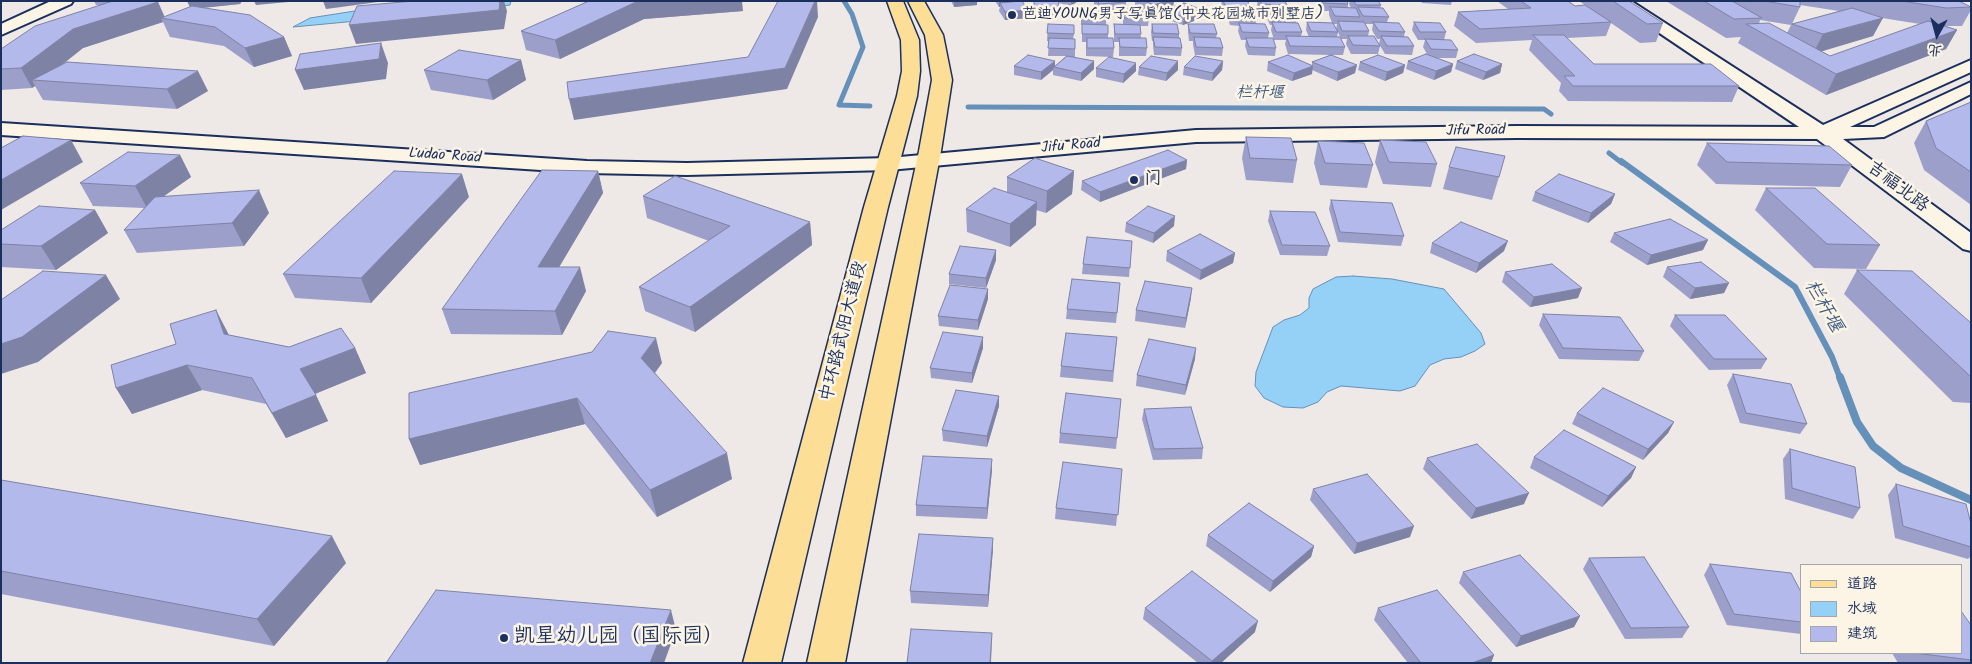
<!DOCTYPE html>
<meta charset="utf-8">
<style>
body{margin:0}
#map{position:relative;width:1972px;height:664px;overflow:hidden;background:#eee9e6;font-family:Kalam,"LXGW WenKai TC",sans-serif}
canvas{display:block}
.frame{position:absolute;inset:0;border:2px solid #1b2f5e;pointer-events:none}
.legend{position:absolute;left:1800px;top:564px;width:162px;height:90px;box-sizing:border-box;background:#fcf5e5;border:1px solid #a2a6af;margin:0;padding:6px 9px;list-style:none;font-size:15px;color:#1b2f5e}
.legend li{display:flex;align-items:center;gap:10px;height:25px}
.legend b{width:25px;border:1px solid #a2a6af}
.north{position:absolute;left:1912px;top:10px;width:50px;height:50px;-webkit-text-stroke:4px #fcf5e5;paint-order:stroke;rotate:187deg;font-size:14px;font-weight:700;line-height:20px;text-align:center;color:#1b2f5e}
.north::after{content:'';display:block;margin:auto;width:18px;height:22px;background:#1b2f5e;clip-path:polygon(50% 0,100% 100%,50% 72%,0 100%)}
</style>
<div id="map">
<canvas width="1972" height="664"></canvas>
<div class="frame"></div>
<ul class="legend">
<li><b style="height:6px;background:#fdde96"></b>道路</li>
<li><b style="height:14px;background:#95d1f6"></b>水域</li>
<li><b style="height:14px;background:#b4b9eb"></b>建筑</li>
</ul>
<div class="north">北</div>
</div>
<script>
const g = document.querySelector('canvas').getContext('2d');
g.lineJoin = 'round';
function paint(path, color) { g.fillStyle = color; g.fill(path, 'evenodd'); }
const poly = rows => new Path2D(rows.map(r => 'M' + r).join(''));
function stroke(path, color, width, dash) { g.strokeStyle = color; g.lineWidth = width; g.lineCap = dash ? 'butt' : 'round'; g.setLineDash(dash || []); g.stroke(path); }
function write(font, color, halo, rows, align = 'center') {
  g.font = font + ' Kalam,"LXGW WenKai TC",sans-serif'; g.lineWidth = 5; g.setLineDash([]); g.textBaseline = 'middle'; g.strokeStyle = halo; g.fillStyle = color; for (const [text, x, y, turn = 0] of rows) {
    g.save(); g.translate(x, y); g.rotate((+turn || 0) * Math.PI / 180); g.textAlign = isNaN(turn) ? turn : align; if (halo) g.strokeText(text, 0, 0); g.fillText(text, 0, 0); g.restore();
  }
}
const water = poly([
 [419,1,511,1,510,5,485,9,293,27,310,18,419,1],
 [1353,276,1392,279,1444,289,1481,333,1485,344,1475,351,1461,357,1444,359,1430,365,1415,386,1400,391,1341,386,1327,392,1318,402,1303,408,1283,407,1264,398,1255,386,1256,372,1273,327,1284,320,1300,315,1309,308,1309,298,1313,289,1336,277,1353,276]
]);
paint(water, '#95d1f6');
stroke(water, '#6490b9', 1);
stroke(poly([
 [844,1,852,14,863,47,839,105,870,106],
 [968,107,1544,109,1551,114],
 [1609,153,1622,163]
]), '#6490b9', 5);
stroke(poly([
 [1621,161,1795,287,1832,357,1840,378]
]), '#6490b9', 6);
stroke(poly([
 [1840,377,1857,422,1873,446,1901,468,1971,500]
]), '#6490b9', 8);
const minor = poly([
 [51,1,73,1,71,4,1,35,1,24,51,1],
 [1612,1,1631,1,1823,125,1971,60,1971,72,1850,127,1874,127,1971,82,1971,94,1884,137,1843,139,1971,233,1971,251,1963,249,1817,139,1517,138,1196,142,889,170,687,175,587,173,1,135,1,123,587,161,687,163,889,158,1196,130,1517,126,1799,127,1612,1]
]);
const major = poly([
 [887,1,903,1,919,40,920,71,917,96,888,207,781,663,743,663,864,207,897,96,902,71,901,40,887,1],
 [908,1,924,1,943,35,952,80,941,151,845,663,807,663,919,151,932,80,925,35,908,1]
]);
stroke(minor, '#1b2f5e', 4);
stroke(major, '#1b2f5e', 3);
paint(minor, '#fcf5e5');
paint(major, '#fdde96');
paint(poly([
 [94,1,154,1,158,2,165,17,190,7,187,1,242,1,240,4,202,8,284,37,292,56,254,67,224,46,170,37,163,22,83,48,62,65,208,91,177,109,43,100,35,86,32,88,1,90,1,49,100,5,96,5],
 [589,1,743,11,644,19,560,59,526,50,521,31],
 [951,1,977,1,977,5,954,7],
 [995,1,1022,1,1028,10,1028,18,1005,20,999,11,1000,7,999,7],
 [1034,1,1078,1,1071,6,1059,3,1058,16,1033,16],
 [1094,1,1125,1,1126,2,1126,9,1144,9,1135,6,1135,1,1174,1,1173,6,1154,13,1148,11,1149,18,1148,26,1140,26,1141,38,1147,48,1146,56,1119,56,1119,42,1114,42,1114,24,1123,24,1123,10,1106,11,1106,25,1108,34,1108,38,1114,48,1113,57,1086,56,1086,42,1082,42,1082,25,1081,25,1081,9,1097,9,1094,4],
 [1222,1,1248,1,1249,6,1249,9,1256,18,1256,23,1269,33,1268,38,1276,48,1275,56,1248,55,1245,46,1246,40,1241,40,1238,31,1239,26,1230,25,1227,16,1228,13,1224,13,1221,5],
 [1258,1,1287,5,1286,9,1297,18,1296,23,1302,32,1301,37,1309,37,1306,30,1307,22,1332,23,1329,15,1329,11,1322,11,1318,3,1318,1,1347,1,1348,4,1348,8,1351,8,1349,4,1350,1,1378,1,1381,5,1380,8,1389,17,1387,22,1405,32,1404,36,1414,46,1412,55,1385,54,1379,44,1380,39,1377,39,1372,30,1373,24,1365,24,1369,31,1368,36,1380,46,1378,54,1351,54,1346,44,1347,39,1341,39,1338,32,1337,37,1345,47,1343,55,1332,55,1355,73,1337,81,1312,70,1312,74,1292,81,1267,71,1268,62,1312,65,1312,62,1330,55,1288,54,1285,44,1286,40,1274,40,1271,30,1272,25,1270,25,1266,16,1267,12,1260,12,1257,4],
 [1334,24,1337,24,1336,29],
 [1421,1,1452,1,1451,5,1422,3],
 [1497,1,1568,1,1575,6,1585,5,1579,1,1629,1,1663,23,1656,42,1640,43,1611,23,1606,36,1567,38,1594,64,1739,86,1732,102,1568,101,1559,91,1561,83,1529,50,1532,40,1476,43,1454,26,1458,12,1508,9],
 [1666,1,1959,1,1971,7,1971,10,1962,26,1946,26,1957,30,1946,49,1826,95,1738,43,1741,37,1726,38],
 [1800,5,1839,11,1792,24,1800,7],
 [1882,18,1920,24,1830,56,1821,51,1873,36],
 [1760,20,1791,25,1787,33,1759,24],
 [1164,10,1202,18,1183,25,1163,18],
 [1414,22,1446,32,1444,40,1458,50,1456,58,1436,58,1453,64,1451,72,1434,80,1406,69,1408,61,1427,54,1423,47,1425,40,1418,40,1412,30],
 [1048,24,1074,34,1073,39,1075,49,1075,57,1072,57,1094,61,1094,69,1081,81,1053,75,1053,70,1041,80,1014,75,1014,66,1055,66,1066,56,1048,56,1049,41,1047,41],
 [1152,24,1179,34,1179,38,1182,48,1181,56,1154,55,1153,45,1153,41,1152,41,1151,32],
 [1188,24,1217,34,1216,38,1223,48,1222,56,1195,55,1193,45,1193,41,1189,41,1188,32],
 [521,60,526,80,493,100,431,90,424,70],
 [1223,61,1222,70,1212,81,1183,75,1184,67],
 [1457,61,1502,64,1500,73,1483,80,1455,69],
 [1360,62,1405,65,1403,73,1385,81,1358,70],
 [1139,67,1178,70,1166,81,1138,75],
 [1096,68,1136,71,1123,83,1096,77],
 [1971,102,1971,205,1924,170,1914,143,1926,121],
 [1246,137,1297,160,1293,183,1246,180,1242,158],
 [1380,140,1437,164,1431,187,1383,184,1375,162],
 [1318,141,1373,165,1367,188,1320,185,1314,163],
 [1707,143,1852,165,1840,187,1716,184,1697,165],
 [180,155,191,177,164,196,269,213,244,246,137,253,124,230,144,208,93,206,80,183],
 [1187,160,1186,169,1100,202,1081,190,1082,181],
 [1449,167,1499,177,1492,200,1443,189],
 [598,171,603,193,559,267,586,291,562,335,451,334,442,309],
 [1074,171,1072,194,1046,213,1036,210,1036,225,1010,247,967,232,966,209,1007,192,1007,177],
 [1766,188,1880,245,1866,269,1814,268,1755,210],
 [1535,192,1615,194,1611,204,1588,223,1532,201],
 [643,196,810,222,812,245,695,332,645,311,639,287,709,241,647,218],
 [469,197,371,303,295,298,283,274],
 [1331,200,1404,236,1401,246,1338,242,1329,209],
 [95,210,108,233,56,270,1,267,1,230],
 [1270,211,1330,246,1327,256,1280,255,1268,221],
 [1126,223,1174,226,1153,243,1125,232],
 [1614,233,1703,250,1647,265,1610,242],
 [1132,241,1129,277,1082,274,1083,264],
 [1432,243,1504,251,1476,273,1430,253],
 [996,250,996,260,986,288,949,284,949,274],
 [1167,251,1235,253,1233,263,1200,280,1166,261],
 [1667,267,1724,293,1690,299,1663,277],
 [1857,270,1971,323,1971,403,1953,402,1844,294],
 [1505,272,1578,298,1530,307,1502,282],
 [1120,283,1116,323,1066,319,1067,309],
 [988,289,988,299,978,330,939,326,938,316],
 [1191,298,1185,328,1135,321,1136,310],
 [216,310,228,335,289,347,355,348,366,373,315,394,328,421,286,438,266,404,202,390,132,414,116,388,176,344],
 [1543,314,1644,351,1639,361,1559,359,1539,325],
 [1675,315,1767,359,1761,369,1709,370,1670,326],
 [983,337,983,348,972,383,931,378,930,368],
 [1117,337,1113,382,1060,377,1061,366],
 [1195,359,1185,395,1136,386,1137,375],
 [662,363,655,373,732,479,657,517,585,424,420,465,409,439],
 [1733,374,1807,424,1800,434,1740,423,1727,385],
 [999,396,999,406,987,447,943,441,942,430],
 [1121,399,1116,449,1059,443,1060,433],
 [1144,409,1203,448,1202,459,1153,460,1142,419],
 [1577,413,1674,422,1668,433,1643,460,1572,424],
 [1790,449,1860,508,1853,519,1785,499,1783,459],
 [1534,457,1636,467,1631,478,1602,507,1530,468],
 [1427,458,1524,504,1471,519,1423,469],
 [1122,469,1116,526,1055,519,1056,508],
 [992,470,987,519,916,516,916,505],
 [1,480,346,563,274,646,1,594],
 [1896,484,1971,547,1971,556,1968,559,1895,538,1888,495],
 [1313,489,1410,537,1354,554,1310,500],
 [1208,535,1314,546,1311,557,1270,592,1206,546],
 [993,549,988,607,911,603,910,591],
 [1589,558,1689,627,1682,638,1625,639,1583,569],
 [1710,564,1801,592,1801,634,1727,625,1704,575],
 [1463,572,1580,616,1574,627,1516,647,1459,583],
 [1145,608,1255,632,1221,663,1198,663,1143,619],
 [1378,608,1494,655,1491,663,1408,663,1374,620],
 [1971,625,1971,663,1898,663,1892,653,1961,653]
]), '#9b9fca');
paint(poly([
 [187,1,242,1,240,4,191,9],
 [254,1,299,1,256,5],
 [323,1,386,1,326,9],
 [500,1,504,1,507,11,504,29,356,44,349,25],
 [638,1,742,1,743,11,644,19,560,59,555,40],
 [815,1,817,1,818,17,787,89,574,120,569,99,785,68],
 [954,1,977,1,977,5,954,7],
 [999,1,1021,1,1000,3,1000,7,999,7],
 [1071,1,1078,1,1071,6],
 [1165,1,1174,1,1173,6,1154,13,1155,5],
 [158,2,165,19,161,18,163,22,83,48,42,80,32,80,35,86,32,88,21,68,73,29],
 [1028,10,1028,18,1005,20,1005,12],
 [1203,10,1202,18,1183,25,1184,17],
 [1883,18,1873,36,1813,54,1823,34],
 [1957,30,1946,49,1826,95,1836,74],
 [284,37,292,56,254,67,245,48],
 [381,43,388,63,386,79,304,90,295,70],
 [521,60,526,80,493,100,487,80],
 [1055,61,1055,67,1054,67,1053,70,1041,80,1041,72],
 [1094,61,1094,69,1081,81,1081,73],
 [1178,61,1178,70,1166,81,1167,73],
 [1223,61,1222,70,1212,81,1213,73],
 [1136,63,1136,71,1123,83,1124,74],
 [1453,64,1451,72,1434,80,1436,71],
 [1502,64,1500,73,1483,80,1486,72],
 [1357,65,1355,73,1337,81,1338,72],
 [1405,65,1403,73,1385,81,1387,72],
 [1313,66,1312,74,1292,81,1294,73],
 [198,71,208,91,177,109,167,89],
 [71,140,83,162,1,210,1,180],
 [180,155,191,177,147,208,135,186],
 [1187,160,1186,169,1100,202,1100,192],
 [598,171,603,193,545,291,538,267],
 [1074,171,1072,194,1046,213,1047,191],
 [462,174,469,197,371,303,361,278],
 [259,190,269,213,244,246,232,223],
 [1615,194,1611,204,1588,223,1591,213],
 [1037,202,1036,225,1010,247,1010,224],
 [95,210,108,233,56,270,41,246],
 [1175,216,1174,226,1153,243,1154,233],
 [810,222,812,245,695,332,690,307],
 [1708,240,1703,250,1647,265,1651,255],
 [1508,241,1504,251,1476,273,1479,263],
 [996,250,996,260,986,288,986,278],
 [1235,253,1233,263,1200,280,1201,270],
 [580,267,586,291,562,335,555,311],
 [106,275,120,299,38,362,1,374,1,344],
 [1729,283,1724,293,1690,299,1695,288],
 [1192,288,1191,298,1185,328,1186,318],
 [1582,288,1578,298,1530,307,1534,297],
 [988,289,988,299,978,330,978,320],
 [216,310,229,335,224,334],
 [983,337,983,348,972,383,972,373],
 [656,338,662,363,647,383,641,358],
 [355,348,366,373,312,395,300,369],
 [1196,348,1195,359,1185,395,1186,385],
 [187,365,202,390,132,414,116,388],
 [316,395,328,421,286,438,272,413],
 [999,396,999,406,987,447,987,436],
 [577,398,585,424,420,465,409,439],
 [1674,422,1668,433,1643,460,1648,449],
 [727,453,732,479,657,517,650,490],
 [992,459,992,470,987,519,987,508],
 [1636,467,1631,478,1602,507,1608,496],
 [1529,493,1524,504,1471,519,1476,508],
 [1414,526,1410,537,1354,554,1357,543],
 [332,536,346,563,274,646,257,619],
 [993,538,993,549,988,607,988,595],
 [1314,546,1311,557,1270,592,1273,581],
 [671,610,676,630,664,663,650,663],
 [1580,616,1574,627,1516,647,1521,636],
 [1258,621,1255,632,1221,663,1212,663,1212,661],
 [992,633,991,663,990,663],
 [1494,655,1491,663,1472,663]
]), '#7e82a4');
const building = poly([
 [113,1,154,1,158,2,73,29,21,68,1,69,1,49,35,26,113,1],
 [414,1,500,1,499,10,349,25,357,6,414,1],
 [589,1,638,1,555,40,521,31,589,1],
 [778,1,815,1,785,68,569,99,567,82,748,57,778,1],
 [1022,1,1028,10,1005,12,1000,3,1022,1],
 [1034,1,1059,1,1058,9,1034,8,1034,1],
 [1098,1,1125,1,1126,2,1099,4,1098,1],
 [1144,1,1165,1,1155,5,1144,1],
 [1223,1,1248,1,1249,6,1225,5,1223,1],
 [1260,1,1285,1,1287,5,1262,4,1260,1],
 [1322,1,1347,1,1348,4,1323,3,1322,1],
 [1354,1,1378,1,1381,5,1356,5,1354,1],
 [1521,1,1568,1,1575,6,1585,5,1611,22,1480,29,1458,12,1531,8,1521,1],
 [1613,1,1629,1,1663,23,1647,24,1613,1],
 [1704,1,1732,1,1762,18,1734,19,1704,1],
 [1764,1,1800,1,1800,7,1764,1],
 [1902,1,1959,1,1971,7,1946,8,1902,1],
 [1184,3,1203,10,1184,17,1164,10,1184,3],
 [192,6,250,15,284,37,245,48,215,27,161,18,192,6],
 [1330,7,1356,8,1360,17,1335,16,1330,7],
 [1358,7,1383,8,1389,17,1363,16,1358,7],
 [1852,8,1883,18,1823,34,1792,24,1852,8],
 [1081,9,1106,9,1107,18,1081,17,1081,9],
 [1123,9,1148,9,1149,18,1124,18,1123,9],
 [1228,9,1253,9,1256,18,1231,18,1228,9],
 [1268,9,1293,9,1297,18,1271,18,1268,9],
 [1338,21,1364,22,1369,31,1342,31,1338,21],
 [1928,21,1957,30,1836,74,1746,24,1769,23,1830,56,1928,21],
 [1272,22,1298,23,1302,32,1276,32,1272,22],
 [1307,22,1333,23,1338,32,1311,31,1307,22],
 [1373,22,1399,23,1405,32,1379,31,1373,22],
 [1414,22,1440,23,1446,32,1420,32,1414,22],
 [1239,23,1265,24,1269,33,1242,32,1239,23],
 [1048,24,1074,25,1074,34,1047,33,1048,24],
 [1082,24,1108,25,1108,34,1082,34,1082,24],
 [1114,24,1140,25,1141,34,1115,34,1114,24],
 [1152,24,1177,24,1179,34,1153,33,1152,24],
 [1188,24,1214,24,1217,34,1190,33,1188,24],
 [1533,35,1564,35,1594,64,1711,64,1739,86,1573,86,1564,76,1575,76,1533,35],
 [1286,36,1340,37,1345,47,1290,46,1286,36],
 [1348,36,1374,36,1380,46,1353,45,1348,36],
 [1381,36,1408,37,1414,46,1387,46,1381,36],
 [1153,37,1180,38,1182,48,1155,47,1153,37],
 [1194,37,1220,38,1223,48,1196,47,1194,37],
 [1049,38,1075,39,1075,49,1048,48,1049,38],
 [1087,38,1113,38,1114,48,1087,48,1087,38],
 [1119,38,1146,38,1147,48,1120,47,1119,38],
 [1246,38,1273,38,1276,48,1249,47,1246,38],
 [1425,39,1451,40,1458,50,1431,49,1425,39],
 [381,43,379,59,295,70,300,54,381,43],
 [459,50,521,60,487,80,424,70,459,50],
 [1426,54,1453,64,1436,71,1408,61,1426,54],
 [1474,54,1502,64,1486,72,1457,61,1474,54],
 [1028,55,1055,61,1041,72,1014,66,1028,55],
 [1288,55,1313,66,1294,73,1268,62,1288,55],
 [1331,55,1357,65,1338,72,1312,62,1331,55],
 [1378,55,1405,65,1387,72,1360,62,1378,55],
 [1067,56,1094,61,1081,73,1054,67,1067,56],
 [1151,56,1178,61,1167,73,1139,67,1151,56],
 [1195,56,1223,61,1213,73,1184,67,1195,56],
 [1109,57,1136,63,1124,74,1096,68,1109,57],
 [67,62,198,71,167,89,32,80,67,62],
 [1971,102,1971,172,1936,148,1926,121,1971,102],
 [23,136,71,140,1,180,1,148,23,136],
 [1246,137,1291,138,1297,160,1250,158,1246,137],
 [1380,140,1426,142,1437,164,1389,162,1380,140],
 [1318,141,1364,143,1373,165,1325,163,1318,141],
 [1707,143,1829,146,1852,165,1727,162,1707,143],
 [1456,147,1505,156,1499,177,1449,167,1456,147],
 [1168,150,1187,160,1100,192,1082,181,1168,150],
 [128,152,180,155,135,186,80,183,128,152],
 [1035,158,1074,171,1047,191,1007,177,1035,158],
 [542,170,598,171,538,267,580,267,555,311,442,309,542,170],
 [394,171,462,174,361,278,283,274,394,171],
 [1559,174,1615,194,1591,213,1535,192,1559,174],
 [675,176,810,222,690,307,639,287,730,226,643,196,675,176],
 [994,188,1037,202,1010,224,966,209,994,188],
 [1766,188,1815,188,1880,245,1827,244,1766,188],
 [259,190,232,223,124,230,155,197,259,190],
 [1331,200,1392,203,1404,236,1340,232,1331,200],
 [39,206,95,210,41,246,1,244,1,230,39,206],
 [1148,206,1175,216,1154,233,1126,223,1148,206],
 [1270,211,1315,212,1330,246,1282,245,1270,211],
 [1670,219,1708,240,1651,255,1614,233,1670,219],
 [1461,222,1508,241,1479,263,1432,243,1461,222],
 [1200,234,1235,253,1201,270,1167,251,1200,234],
 [1087,237,1132,241,1130,268,1083,264,1087,237],
 [960,246,996,250,986,278,949,274,960,246],
 [1701,262,1729,283,1695,288,1667,267,1701,262],
 [1552,264,1582,288,1534,297,1505,272,1552,264],
 [1857,270,1912,271,1971,323,1971,377,1857,270],
 [43,271,106,275,22,337,1,344,1,300,43,271],
 [1072,279,1120,283,1117,313,1067,309,1072,279],
 [1145,281,1192,288,1186,318,1136,310,1145,281],
 [950,285,988,289,978,320,938,316,950,285],
 [216,310,224,334,289,347,341,328,355,348,300,369,316,395,272,413,252,378,187,365,116,388,111,365,176,344,170,324,216,310],
 [1543,314,1620,317,1644,351,1563,348,1543,314],
 [1675,315,1725,315,1767,359,1714,359,1675,315],
 [608,331,656,338,641,358,727,453,650,490,577,398,409,439,409,393,592,352,608,331],
 [943,332,983,337,972,373,930,368,943,332],
 [1066,333,1117,337,1113,371,1061,366,1066,333],
 [1149,339,1196,348,1186,385,1137,375,1149,339],
 [1733,374,1791,384,1807,424,1746,413,1733,374],
 [1603,388,1674,422,1648,449,1577,413,1603,388],
 [956,390,999,396,987,436,942,430,956,390],
 [1066,393,1121,399,1117,438,1060,433,1066,393],
 [1191,407,1203,448,1154,449,1144,409,1191,407],
 [1564,430,1636,467,1608,496,1534,457,1564,430],
 [1477,444,1529,493,1476,508,1427,458,1477,444],
 [1790,449,1855,467,1860,508,1792,488,1790,449],
 [923,456,992,459,987,508,916,505,923,456],
 [1063,462,1122,469,1118,515,1056,508,1063,462],
 [1367,474,1414,526,1357,543,1313,489,1367,474],
 [1,480,332,536,257,619,1,571,1,480],
 [1896,484,1966,504,1971,524,1971,547,1903,526,1896,484],
 [1249,503,1314,546,1273,581,1208,535,1249,503],
 [919,534,993,538,988,595,910,591,919,534],
 [1520,555,1580,616,1521,636,1463,572,1520,555],
 [1644,557,1689,627,1631,628,1589,558,1644,557],
 [1710,564,1791,573,1801,592,1801,622,1734,614,1710,564],
 [1192,571,1258,621,1212,661,1145,608,1192,571],
 [436,590,671,610,650,663,386,663,436,590],
 [1437,590,1494,655,1472,663,1421,663,1378,608,1437,590],
 [1961,611,1971,625,1971,660,1915,653,1961,653,1961,611],
 [911,629,992,633,990,663,907,663,911,629]
]);
paint(building, '#b4b9eb');
stroke(building, '#7e82a4', 1);
for (const [x, y, r, color] of [
 [1012,15,5,"#1b2f5e"],
 [1134,180,5,"#1b2f5e"],
 [504,638,5,"#1b2f5e"]
]) { const dot = new Path2D(); dot.arc(x, y, r, 0, 2 * Math.PI); g.fillStyle = color; g.fill(dot); stroke(dot, '#fcf5e5', 2); }
write('15px', '#1b2f5e', '#fcf5e5', [
 ["芭迪YOUNG男子写真馆(中央花园城市别墅店)",1022,15]
], 'left');
write('15px', '#1b2f5e', '#fcf5e5', [
 ["Jifu Road",1476,132,-1],
 ["Jifu Road",1071,147,-5],
 ["Ludao Road",445,157,4]
]);
write('italic 16px', '#3a5884', '#fcf5e5', [
 ["栏杆堰",1260,94]
]);
write('18px', '#1b2f5e', '#fcf5e5', [
 ["门",1144,180]
], 'left');
write('18px', '#1b2f5e', '#fcf5e5', [
 ["吉福北路",1897,188,37],
 ["中环路武阳大道段",845,332,-76]
]);
write('italic 19px', '#3a5884', '#fcf5e5', [
 ["栏杆堰",1822,307,60]
]);
write('21px', '#1b2f5e', '#fcf5e5', [
 ["凯星幼儿园（国际园）",514,638]
], 'left');
</script>
